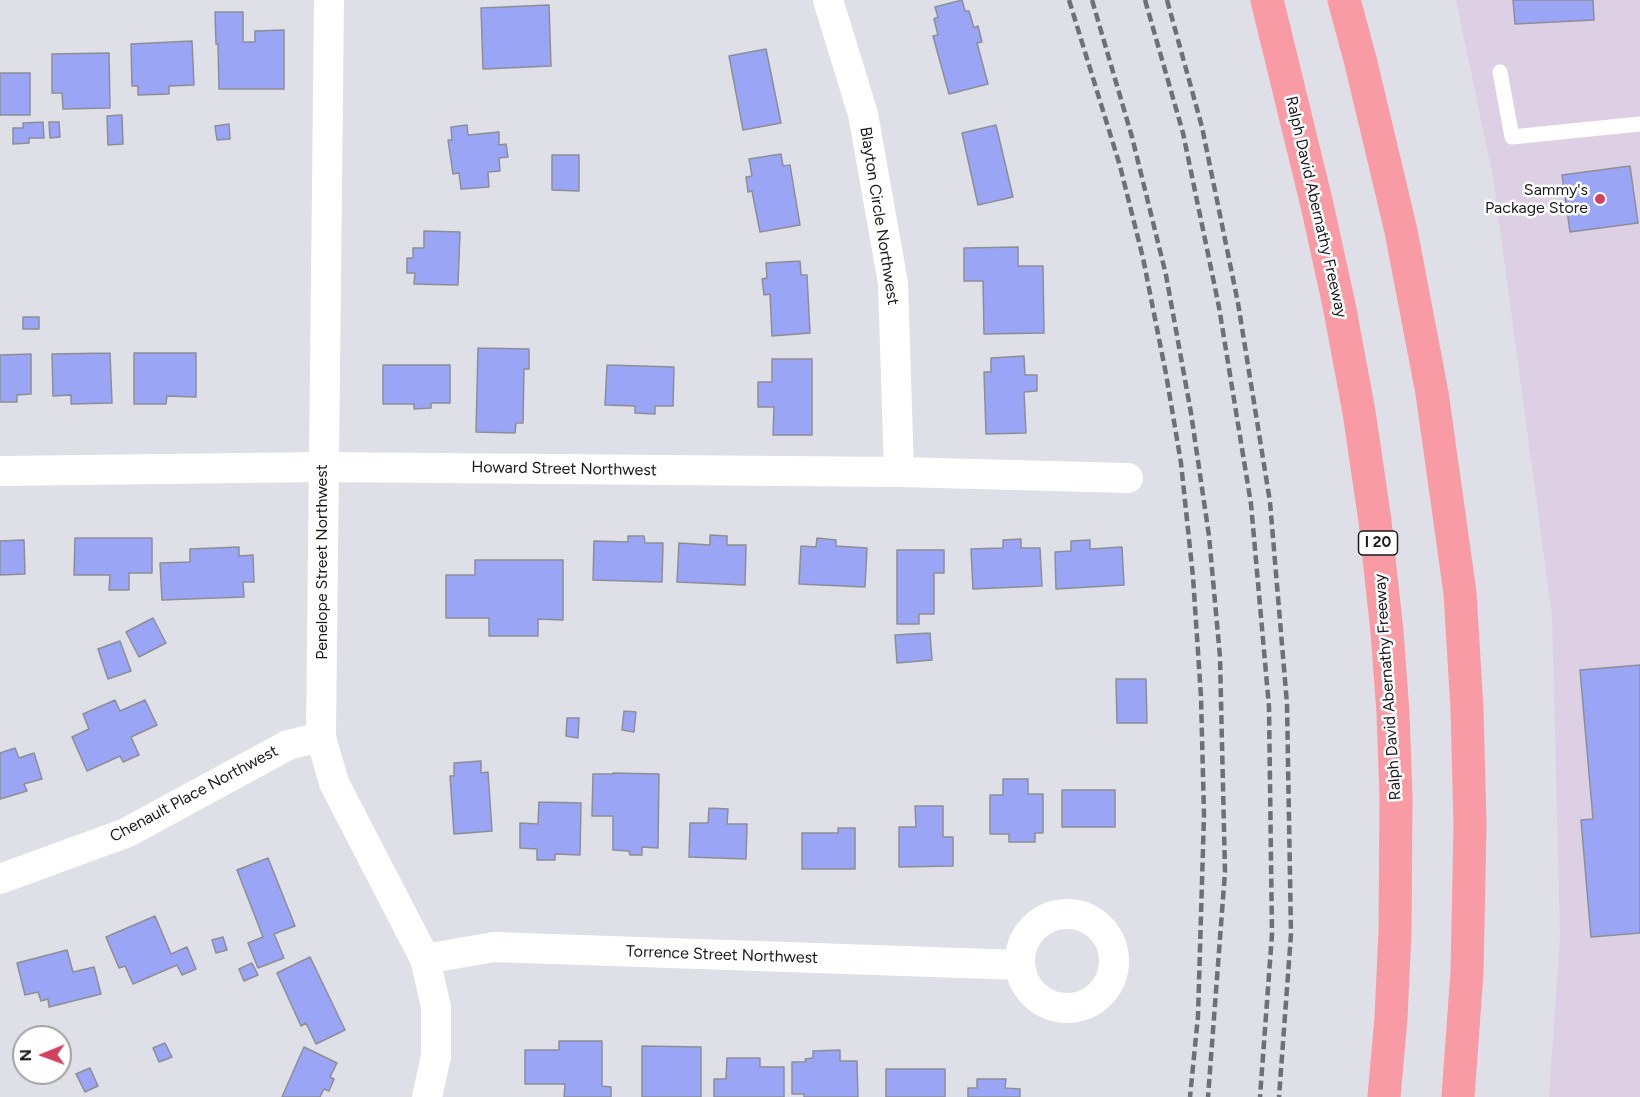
<!DOCTYPE html>
<style>
body{margin:0}
#map{position:relative;width:1640px;height:1097px;overflow:hidden;background:#dedfe7;font-family:Figtree,sans-serif}
canvas{display:block}
.north{position:absolute;left:12px;top:1025px;width:60px;height:60px;box-sizing:border-box;background:#fff;border:2px solid #a3a3a5;border-radius:50%;rotate:269deg;font-size:16px;font-weight:700;line-height:24px;text-align:center;color:#1a1a1d}
.north::after{content:'';display:block;margin:auto;width:21px;height:27px;background:#d2415d;clip-path:polygon(50% 0,100% 100%,50% 72%,0 100%)}
</style>
<div id="map">
<canvas width="1640" height="1097"></canvas>
<div class="north">N</div>
</div>
<script>
const g = document.querySelector('canvas').getContext('2d');
g.lineJoin = 'round';
function paint(path, color) { g.fillStyle = color; g.fill(path, 'evenodd'); }
const poly = rows => new Path2D(rows.map(r => 'M' + r).join(''));
function stroke(path, color, width, dash) { g.strokeStyle = color; g.lineWidth = width; g.lineCap = dash ? 'butt' : 'round'; g.setLineDash(dash || []); g.stroke(path); }
function write(font, color, halo, rows, align = 'center') {
  g.font = font + ' Figtree,sans-serif'; g.lineWidth = 5; g.setLineDash([]); g.textBaseline = 'middle'; g.strokeStyle = halo; g.fillStyle = color; for (const [text, x, y, turn = 0] of rows) {
    g.save(); g.translate(x, y); g.rotate((+turn || 0) * Math.PI / 180); g.textAlign = isNaN(turn) ? turn : align; if (halo) g.strokeText(text, 0, 0); g.fillText(text, 0, 0); g.restore();
  }
}
paint(poly([
 [1456,0,1640,0,1640,1097,1549,1097,1560,937,1552,616,1493,177]
]), '#ddd0e4');
const building = poly([
 [962,0,965,11,969,11,974,28,978,26,982,42,977,43,988,84,949,94,933,36,938,35,934,19,938,17,935,7,962,0],
 [1513,0,1593,0,1594,20,1515,24,1513,0],
 [549,5,551,66,483,69,481,8,549,5],
 [215,12,243,12,243,42,255,42,255,31,284,30,284,89,219,89,218,44,216,44,215,12],
 [192,41,194,85,169,86,169,94,138,95,138,86,132,86,131,44,192,41],
 [766,49,781,123,743,130,729,56,766,49],
 [109,53,110,108,63,109,62,93,52,93,52,54,109,53],
 [0,73,30,73,30,115,0,115,0,73],
 [122,115,123,144,108,145,107,116,122,115],
 [43,122,44,138,29,138,29,143,13,144,13,128,23,128,23,123,43,122],
 [49,122,59,122,60,137,50,138,49,122],
 [229,124,230,139,217,140,215,126,229,124],
 [467,125,468,135,499,132,499,145,506,144,508,157,499,158,500,171,488,172,489,187,461,189,459,173,453,174,448,140,452,140,451,127,467,125],
 [996,125,1013,197,978,205,962,133,996,125],
 [781,154,783,166,790,165,800,225,760,232,752,191,748,192,746,177,752,176,749,159,781,154],
 [552,155,579,155,579,191,552,190,552,155],
 [1630,166,1638,223,1570,232,1562,175,1630,166],
 [424,231,460,232,458,285,414,284,415,273,407,273,407,258,413,258,413,248,424,248,424,231],
 [1018,247,1018,266,1043,266,1044,333,984,334,983,281,964,281,964,248,1018,247],
 [800,261,801,275,807,275,810,333,772,336,770,294,764,295,762,279,767,278,766,263,800,261],
 [23,317,39,317,39,329,23,329,23,317],
 [478,348,529,349,529,369,524,369,523,423,516,423,515,433,476,432,478,348],
 [110,353,112,403,71,404,71,395,53,396,52,354,110,353],
 [134,353,196,353,196,397,167,396,166,404,134,404,134,353],
 [31,354,31,394,17,395,17,402,0,402,0,355,31,354],
 [1024,356,1025,375,1037,375,1037,391,1024,392,1026,433,986,434,984,372,991,372,991,358,1024,356],
 [772,359,812,359,812,435,773,435,774,407,758,407,758,382,772,382,772,359],
 [383,365,450,365,450,403,431,403,431,408,414,409,414,404,383,404,383,365],
 [607,365,674,367,673,406,655,406,655,414,635,413,635,406,605,405,607,365],
 [710,535,727,536,727,545,746,545,745,585,677,582,679,543,710,545,710,535],
 [628,536,644,536,645,543,663,543,662,582,593,580,594,541,628,542,628,536],
 [75,538,152,538,152,573,129,573,129,590,109,590,110,575,74,575,75,538],
 [817,538,836,540,836,546,867,548,865,587,799,584,801,546,816,547,817,538],
 [1021,539,1021,548,1040,548,1042,586,973,589,971,549,1003,548,1003,540,1021,539],
 [24,540,25,574,0,575,0,541,24,540],
 [1090,540,1090,549,1122,547,1124,585,1056,589,1055,552,1071,551,1071,541,1090,540],
 [239,547,239,556,253,555,254,582,243,582,244,597,162,600,160,563,190,562,190,549,239,547],
 [897,550,944,550,944,573,934,573,934,614,919,614,919,624,897,624,897,550],
 [475,560,563,560,563,620,538,619,538,636,489,636,489,618,446,618,446,575,475,575,475,560],
 [153,618,166,643,139,657,126,632,153,618],
 [930,633,932,660,897,663,895,635,930,633],
 [120,641,131,671,108,679,98,649,120,641],
 [1640,665,1640,933,1591,937,1581,820,1593,819,1580,670,1640,665],
 [1116,679,1146,679,1147,723,1117,723,1116,679],
 [115,700,120,711,145,700,157,725,131,737,139,755,123,762,120,756,87,771,72,737,89,729,83,714,115,700],
 [624,711,636,712,634,732,622,730,624,711],
 [567,718,579,718,578,738,566,736,567,718],
 [15,748,19,758,34,753,42,779,24,784,27,791,0,799,0,753,15,748],
 [481,761,481,773,488,772,492,831,454,834,450,776,454,776,454,763,481,761],
 [613,773,659,774,658,848,642,847,642,855,630,855,629,851,613,850,613,816,592,816,593,774,613,774,613,773],
 [1003,779,1028,779,1028,794,1043,794,1043,833,1035,833,1035,842,1009,842,1009,834,990,834,990,795,1003,795,1003,779],
 [1062,790,1115,790,1115,827,1062,827,1062,790],
 [539,802,581,803,580,855,555,854,555,860,537,860,537,849,520,848,520,823,538,824,539,802],
 [915,806,943,806,943,837,953,837,953,866,899,867,899,827,916,827,915,806],
 [709,808,728,809,727,824,747,824,746,859,689,857,690,823,708,823,709,808],
 [838,828,855,828,855,869,802,869,802,833,838,833,838,828],
 [268,858,295,926,274,934,284,958,258,968,248,943,263,937,237,870,268,858],
 [155,916,171,954,187,947,196,969,182,975,177,965,133,984,125,966,119,968,106,937,155,916],
 [223,937,227,950,216,953,212,940,223,937],
 [67,950,73,972,94,967,101,994,49,1007,48,999,41,1001,38,992,25,995,17,963,67,950],
 [310,957,345,1030,316,1044,306,1023,301,1026,277,973,310,957],
 [252,963,258,975,244,981,239,969,252,963],
 [559,1041,602,1041,602,1086,611,1087,611,1097,564,1097,565,1084,525,1084,525,1050,559,1050,559,1041],
 [165,1043,172,1057,159,1062,153,1048,165,1043],
 [642,1046,701,1047,701,1097,642,1097,642,1046],
 [304,1047,337,1063,330,1077,334,1079,329,1091,324,1089,320,1097,282,1097,304,1047],
 [840,1050,840,1061,857,1061,858,1097,804,1097,804,1094,792,1094,792,1062,806,1062,805,1059,813,1058,813,1051,840,1050],
 [727,1058,760,1058,760,1067,784,1067,784,1097,714,1097,714,1079,726,1079,727,1058],
 [90,1068,98,1086,85,1092,76,1074,90,1068],
 [886,1069,945,1069,945,1097,886,1097,886,1069],
 [977,1079,1006,1079,1005,1088,1020,1089,1020,1097,968,1097,968,1088,977,1088,977,1079]
]);
paint(building, '#9aa5f5');
stroke(building, '#8d8e95', 1.5);
stroke(poly([
 [1500,72,1512,137,1640,124]
]), '#fff', 15);
stroke(poly([
 [329,0,321,737,334,783,425,959,436,1007,436,1056,427,1097],
 [828,0,863,114,893,283,899,472],
 [0,471,323,467,899,472,1128,478],
 [0,879,126,833,288,745,321,737],
 '1020 961a47 47 0 1 1 94 0a47 47 0 1 1-94 0Z',
 [425,959,494,947,1020,965]
]), '#fff', 30);
stroke(poly([
 [1267,0,1317,205,1339,305,1359,412,1375,521,1387,632,1393,713,1396,797,1395,932,1391,1018,1384,1097],
 [1344,0,1361,63,1401,231,1432,393,1460,593,1467,709,1470,825,1467,972,1458,1097]
]), '#f89ba5', 33);
stroke(poly([
 [1069,0,1120,166,1143,258,1166,374,1181,463,1193,577,1201,697,1204,815,1198,1016,1190,1097],
 [1092,0,1132,137,1166,275,1191,413,1209,536,1220,657,1225,872,1208,1097],
 [1145,0,1183,133,1219,307,1251,504,1269,707,1272,934,1260,1097],
 [1167,0,1202,127,1238,303,1270,502,1287,704,1291,934,1279,1097]
]), '#6f7075', 4.5, [9, 4.5]);
for (const [x, y, r, color] of [
 [1600,199,6,"#d2415d"]
]) { const dot = new Path2D(); dot.arc(x, y, r, 0, 2 * Math.PI); g.fillStyle = color; g.fill(dot); stroke(dot, '#fff', 2); }
for (const [x, y, w] of [
 [1378,543,39]
]) { const box = new Path2D(); box.roundRect(x - w / 2, y - 12, w, 24, 4.5); g.fillStyle = '#fff'; g.fill(box); stroke(box, '#1a1a1d', 1.5); }
write('bold 15px', '#1a1a1d', null, [
 ["I 20",1378,543]
]);
write('16px', '#1a1a1d', '#fff', [
 ["Sammy's",1588,190],
 ["Package Store",1588,208]
], 'right');
write('16px', '#1a1a1d', '#fff', [
 ["Ralph David Abernathy Freeway",1316,207,77],
 ["Blayton Circle Northwest",879,216,81],
 ["Howard Street Northwest",564,469,1],
 ["Penelope Street Northwest",322,562,-90],
 ["Ralph David Abernathy Freeway",1388,687,-94],
 ["Chenault Place Northwest",194,794,-28],
 ["Torrence Street Northwest",722,955,2]
]);
</script>
